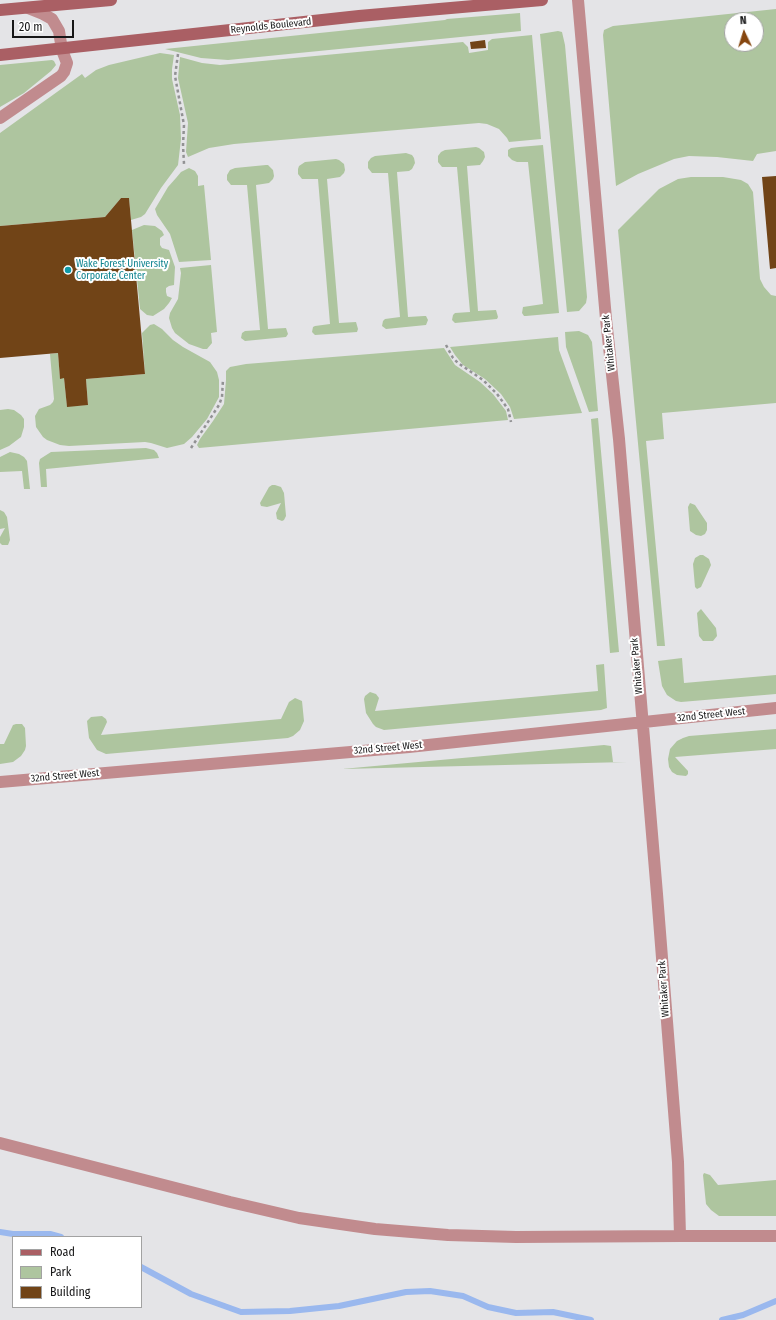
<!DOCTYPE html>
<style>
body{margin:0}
#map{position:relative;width:776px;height:1320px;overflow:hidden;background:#e4e4e7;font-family:"Fira Sans Condensed",sans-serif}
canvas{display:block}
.legend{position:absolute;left:12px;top:1236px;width:130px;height:72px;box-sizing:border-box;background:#fff;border:1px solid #a2a2a2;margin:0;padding:5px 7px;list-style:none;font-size:12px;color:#161617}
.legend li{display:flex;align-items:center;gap:8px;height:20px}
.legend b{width:20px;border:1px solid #a2a2a2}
.north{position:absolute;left:724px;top:12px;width:40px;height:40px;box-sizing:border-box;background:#fff;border:1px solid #a2a2a2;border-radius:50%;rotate:356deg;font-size:11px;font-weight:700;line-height:16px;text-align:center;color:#161617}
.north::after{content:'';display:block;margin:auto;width:14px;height:18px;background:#86460f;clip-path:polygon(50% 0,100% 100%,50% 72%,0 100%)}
.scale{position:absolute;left:12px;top:20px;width:62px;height:18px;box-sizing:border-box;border:2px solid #161617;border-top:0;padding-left:5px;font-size:12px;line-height:14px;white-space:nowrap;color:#161617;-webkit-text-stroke:3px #fff;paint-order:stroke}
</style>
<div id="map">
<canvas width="776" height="1320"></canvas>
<ul class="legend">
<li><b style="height:5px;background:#aa5f64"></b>Road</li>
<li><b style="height:11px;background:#aec59f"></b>Park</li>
<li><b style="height:11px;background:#714417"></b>Building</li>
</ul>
<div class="north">N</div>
<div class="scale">20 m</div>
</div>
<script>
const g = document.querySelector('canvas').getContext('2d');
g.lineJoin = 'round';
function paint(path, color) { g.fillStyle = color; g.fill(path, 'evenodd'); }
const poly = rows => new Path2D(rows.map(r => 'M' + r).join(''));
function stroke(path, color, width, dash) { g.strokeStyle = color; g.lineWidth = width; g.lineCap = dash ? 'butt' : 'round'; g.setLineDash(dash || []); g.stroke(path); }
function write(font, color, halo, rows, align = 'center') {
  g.font = font + ' "Fira Sans Condensed",sans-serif'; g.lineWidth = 4; g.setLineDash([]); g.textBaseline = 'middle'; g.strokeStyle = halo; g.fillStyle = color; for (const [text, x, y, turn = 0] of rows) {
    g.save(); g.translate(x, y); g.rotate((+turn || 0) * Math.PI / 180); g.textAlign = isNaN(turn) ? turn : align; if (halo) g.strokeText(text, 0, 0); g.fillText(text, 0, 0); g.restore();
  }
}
paint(poly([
 [776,9,776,151,757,154,753,161,717,157,689,156,674,159,638,174,616,186,603,35,604,30,613,26],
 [732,20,756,20,756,44,732,44],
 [520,13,521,31,228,60,201,58,165,49,445,20,447,19],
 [558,31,562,32,565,45,587,297,586,303,579,311,567,312,540,34],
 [532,35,541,139,509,142,507,138,499,129,487,124,479,123,234,144,209,148,188,157,186,152,188,123,178,78,180,57,202,63,220,65,463,42,468,47,469,53,488,50,488,42,492,39],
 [160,53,174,55,172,69,172,79,180,115,181,139,178,165,161,188,145,214,141,217,131,220,129,198,121,198,105,217,0,226,0,133,82,74,85,78,96,70,109,65],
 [52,60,54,61,56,65,51,71,24,93,0,107,0,65],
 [543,145,559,313,526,316,524,316,522,313,523,307,543,304,528,162,517,162,512,160,508,156,508,150,511,148,519,147],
 [476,147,479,148,484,152,485,157,483,161,480,165,467,166,478,311,496,310,498,317,497,319,455,323,452,320,453,315,455,313,470,312,457,167,442,167,438,162,438,156,441,152,445,150],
 [406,153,412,155,414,158,415,163,412,169,409,171,397,172,408,317,424,316,426,316,428,320,426,325,386,329,382,326,383,321,385,319,400,317,388,173,372,173,368,168,368,162,371,158,375,156],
 [336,159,339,160,344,164,345,170,344,173,340,177,327,179,339,323,356,322,358,329,357,332,315,335,312,332,313,327,315,326,330,324,318,179,302,179,298,174,298,169,299,166,305,162],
 [266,165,268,165,273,170,274,176,273,179,269,183,256,185,268,329,286,328,288,334,286,337,245,341,241,338,242,333,245,331,260,330,247,185,231,185,227,180,227,175,230,170,235,168],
 [189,168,195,171,198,176,198,186,204,185,211,260,179,262,170,234,157,215,155,209,168,187,176,178,181,172],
 [691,177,723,177,741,180,748,184,753,192,760,279,764,287,771,295,776,296,776,403,662,413,664,439,646,441,665,646,657,646,618,230,659,189,678,179],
 [144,225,155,226,162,231,164,235,160,238,160,245,162,248,169,250,175,267,174,285,169,286,166,288,166,292,167,296,172,298,169,303,164,309,153,316,147,315,140,309,132,230],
 [211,265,217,332,211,333,212,343,207,349,203,349,189,344,175,333,172,328,169,318,170,313,178,299,181,273,180,268],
 [154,324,162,329,173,340,183,347,210,362,217,372,219,380,219,397,207,419,192,437,184,444,167,448,151,443,145,442,69,446,60,445,47,440,43,437,36,427,35,416,39,409,50,405,53,402,54,399,50,354,58,353,60,378,64,378,67,406,88,405,86,379,145,374,142,333,150,325],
 [579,331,588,335,592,342,598,411,589,412,566,347,565,332],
 [558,337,559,350,582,413,514,419,510,407,501,394,485,379,463,365,455,355,450,347],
 [444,348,455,365,480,382,493,394,506,411,508,420,199,448,197,445,200,439,213,421,224,404,226,380,226,371,230,367,246,364],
 [8,409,14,410,21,415,24,419,24,427,21,437,9,446,0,450,0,410],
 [598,418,619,652,610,653,591,419],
 [146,448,154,450,157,453,159,458,46,469,47,487,41,487,39,463,40,459,51,452],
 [10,452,19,454,24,457,27,461,30,489,24,489,22,471,0,472,0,457],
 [272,485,275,485,281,487,284,493,286,516,284,520,282,521,277,519,276,513,281,503,267,507,261,506,260,503,269,487],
 [690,503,695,505,707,523,707,530,705,534,701,536,696,535,690,531,688,507],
 [0,510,4,512,7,517,10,540,8,545,2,545,0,543,0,537,5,528,0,529],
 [700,555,703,555,709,559,711,565,701,587,697,589,695,587,693,564,695,558],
 [701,609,716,628,717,636,713,641,703,641,699,636,697,613],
 [682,658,684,683,776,675,776,694,681,702,676,701,667,695,662,686,658,661],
 [604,664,607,708,601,710,384,730,376,727,373,724,366,713,364,699,365,696,370,692,376,694,379,698,375,711,598,691,596,665],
 [295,698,302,701,304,721,300,730,293,736,288,738,106,754,97,750,89,738,87,721,91,717,102,716,106,719,107,722,101,735,281,719,289,702],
 [16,724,22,724,25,728,26,746,25,750,21,756,13,762,0,764,0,744,4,744,13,725],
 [776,729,776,749,675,757,688,771,688,774,686,776,677,775,672,772,669,767,668,759,670,749,677,741,683,738,689,736],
 [604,745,611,746,613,762,627,762,342,769],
 [704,1173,710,1175,718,1185,776,1180,776,1216,719,1216,711,1210,706,1204,703,1175]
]), '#aec59f');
stroke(poly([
 [0,1232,13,1234,50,1234,61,1237],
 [141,1267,191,1294,241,1312,290,1311,339,1306,406,1292,430,1291,463,1296,488,1307,516,1313,553,1312,591,1320],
 [722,1320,743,1315,776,1301]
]), '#9ab8ee', 6);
paint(poly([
 [485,40,486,48,471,49,470,42],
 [776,176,776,268,770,269,762,177],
 [121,198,129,198,145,374,86,379,88,405,67,407,64,378,60,379,58,353,0,358,0,226,105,217]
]), '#714417');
stroke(poly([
 [178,54,175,76,184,125,183,145,184,164],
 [446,345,453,358,458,363,483,380,497,394,508,409,511,422],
 [191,448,219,405,222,397,223,379]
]), '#929294', 2.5, [3, 3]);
stroke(poly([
 [578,0,606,319,619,439,657,894,678,1162,680,1236,776,1236],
 [0,118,61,76,64,72,67,63,62,50,59,31,52,19,43,14,28,8],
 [0,782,409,747,776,708],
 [0,1143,230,1202,299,1218,375,1229,448,1235,516,1237,680,1236]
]), '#c18b8e', 12);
stroke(poly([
 [0,10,111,0],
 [0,55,359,16,542,0]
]), '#aa5f64', 12);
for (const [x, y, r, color] of [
 [68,270,4,"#0f9aa8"]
]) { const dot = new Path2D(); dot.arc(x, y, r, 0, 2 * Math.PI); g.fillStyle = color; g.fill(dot); stroke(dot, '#fff', 1.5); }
write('10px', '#161617', '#fff', [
 ["Reynolds Boulevard",271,26,-6],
 ["Whitaker Park",609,343,-96],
 ["Whitaker Park",637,666,-95],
 ["32nd Street West",711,715,-6],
 ["32nd Street West",388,748,-5],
 ["32nd Street West",65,776,-5],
 ["Whitaker Park",664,989,-94]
]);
write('10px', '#0d838f', '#fff', [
 ["Wake Forest University",76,264],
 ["Corporate Center",76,276]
], 'left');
</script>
